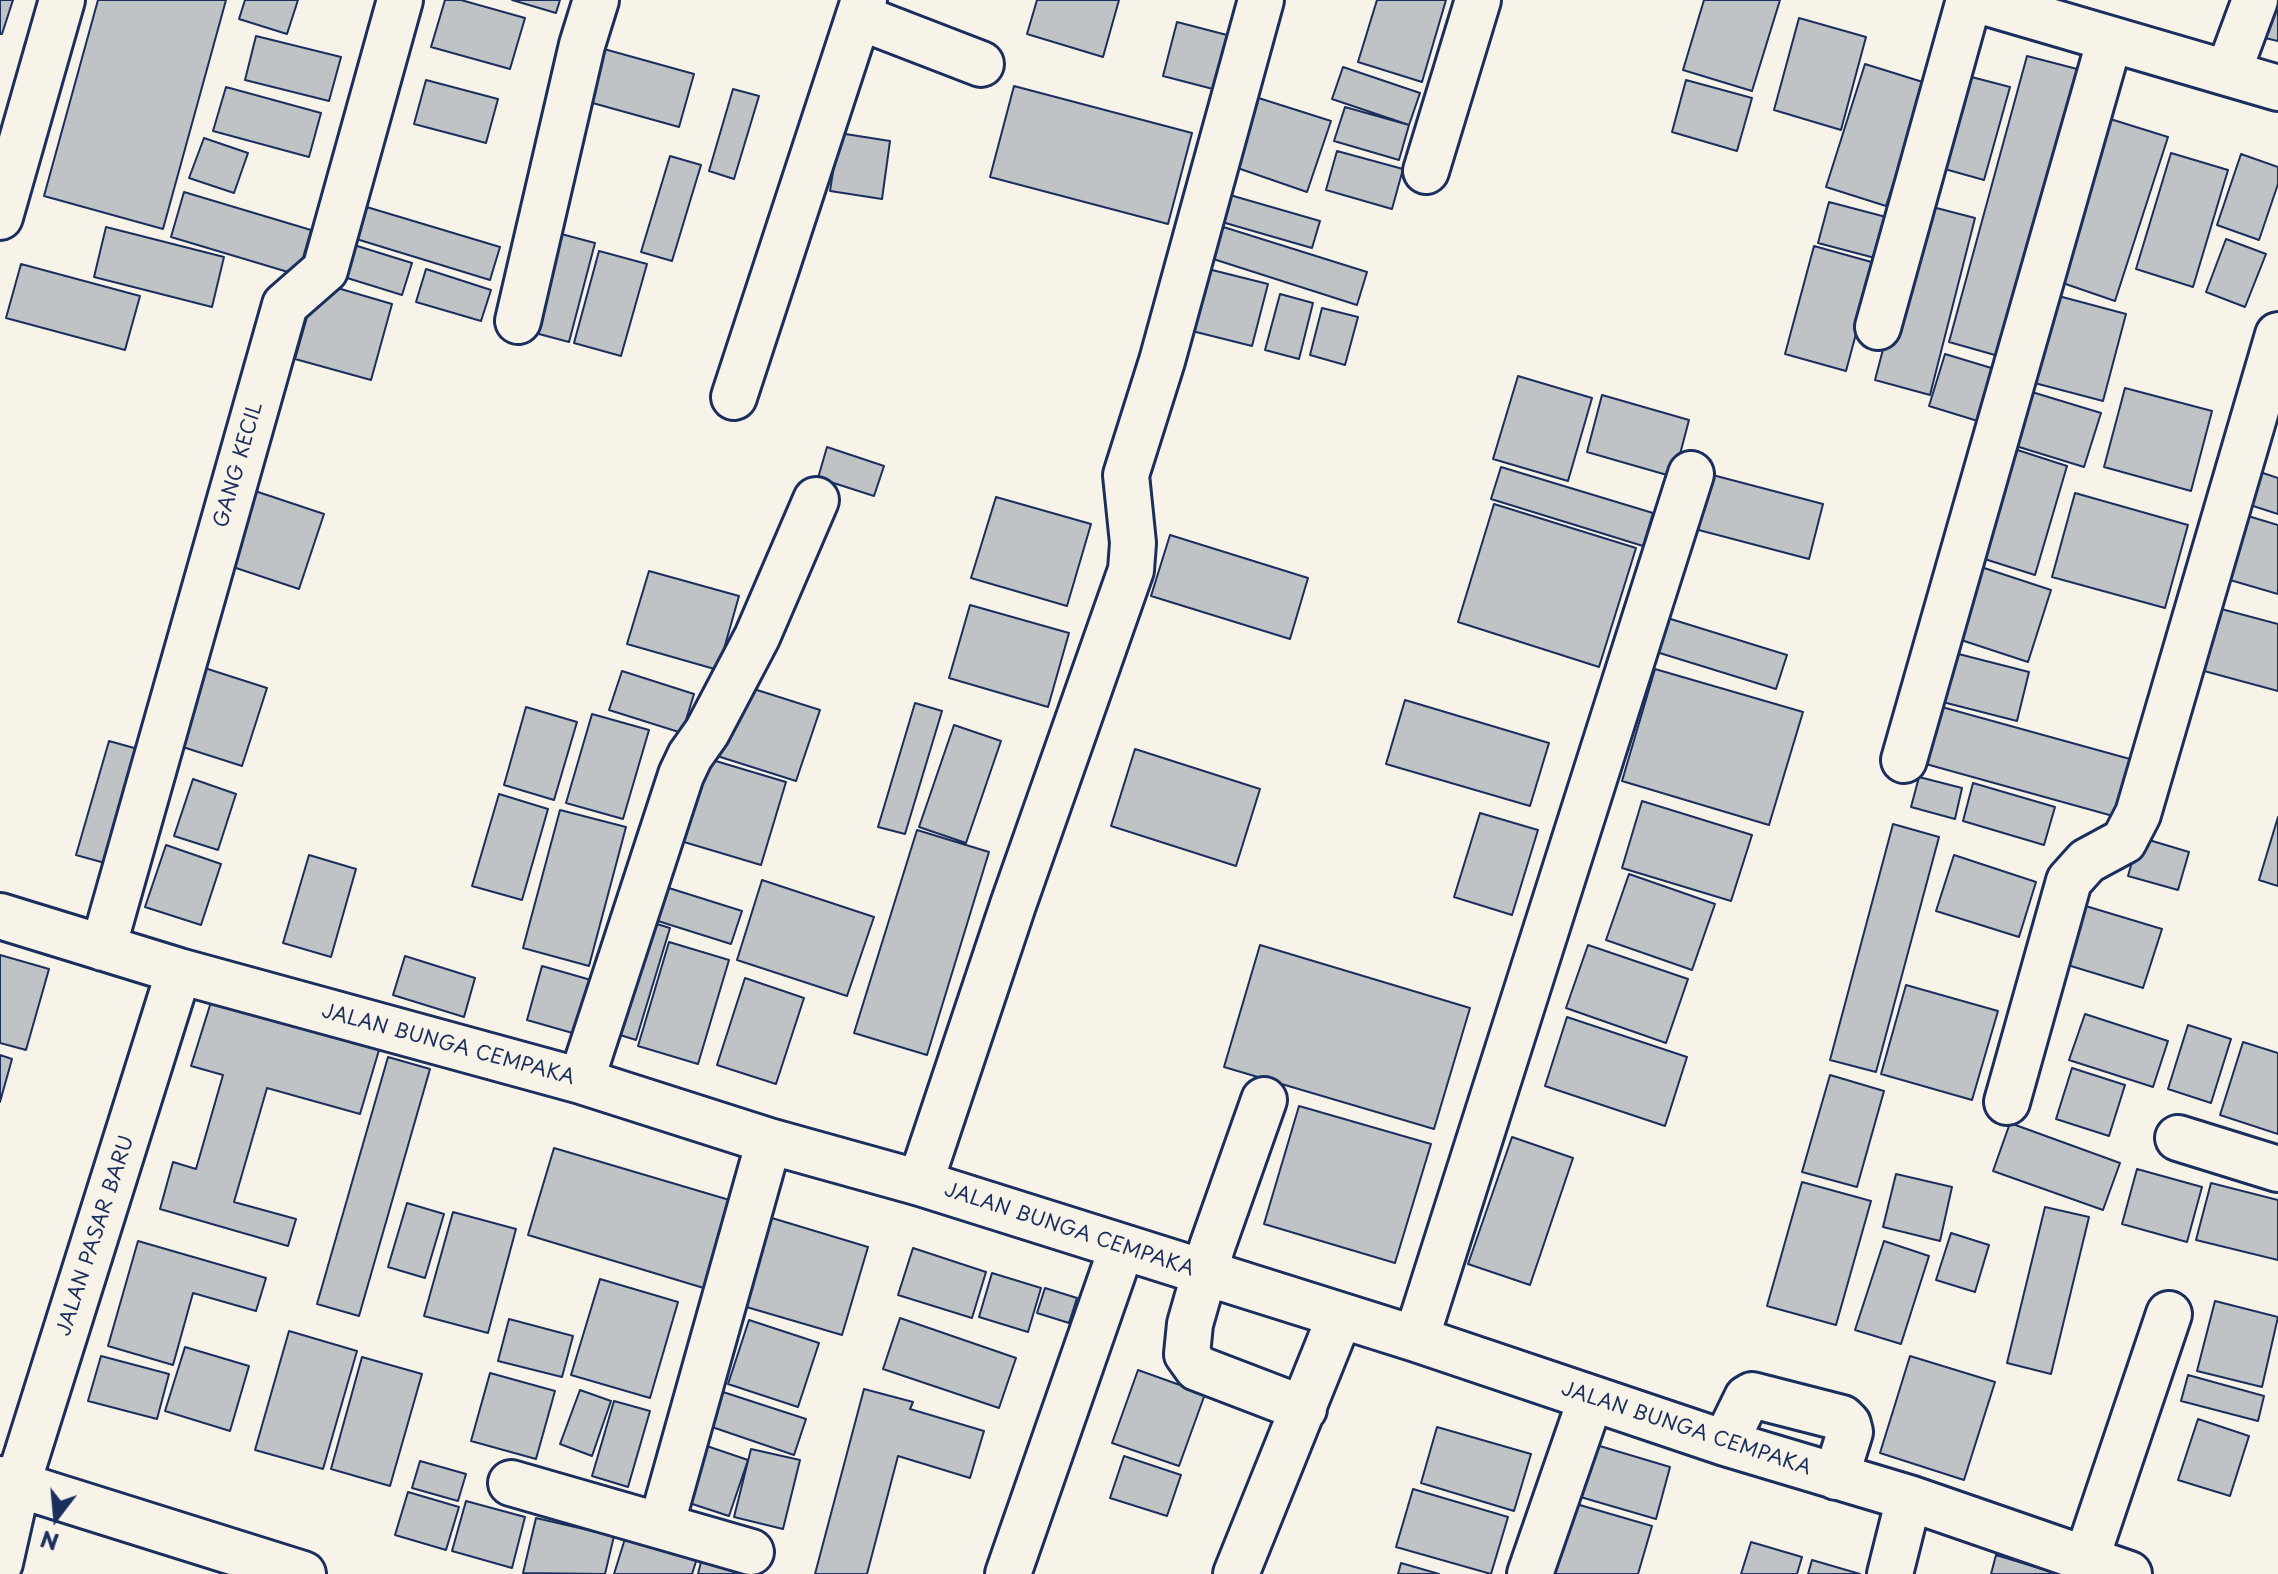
<!DOCTYPE html>
<style>
body{margin:0}
#map{position:relative;width:2278px;height:1574px;overflow:hidden;background:#f7f3e8;font-family:"Playpen Sans",sans-serif}
canvas{display:block}
.north{position:absolute;left:16px;top:1478px;width:80px;height:80px;-webkit-text-stroke:6px #f7f3e8;paint-order:stroke;rotate:196deg;font-size:22px;font-weight:700;line-height:32px;text-align:center;color:#1b2f5e}
.north::after{content:'';display:block;margin:auto;width:28px;height:36px;background:#1b2f5e;clip-path:polygon(50% 0,100% 100%,50% 72%,0 100%)}
</style>
<div id="map">
<canvas width="2278" height="1574"></canvas>
<div class="north">N</div>
</div>
<script>
const g = document.querySelector('canvas').getContext('2d');
g.lineJoin = 'round';
function paint(path, color) { g.fillStyle = color; g.fill(path, 'evenodd'); }
const poly = rows => new Path2D(rows.map(r => 'M' + r).join(''));
function stroke(path, color, width, dash) { g.strokeStyle = color; g.lineWidth = width; g.lineCap = dash ? 'butt' : 'round'; g.setLineDash(dash || []); g.stroke(path); }
function write(font, color, halo, rows, align = 'center') {
  g.font = font + ' "Playpen Sans",sans-serif'; g.lineWidth = 7; g.setLineDash([]); g.textBaseline = 'middle'; g.strokeStyle = halo; g.fillStyle = color; for (const [text, x, y, turn = 0] of rows) {
    g.save(); g.translate(x, y); g.rotate((+turn || 0) * Math.PI / 180); g.textAlign = isNaN(turn) ? turn : align; if (halo) g.strokeText(text, 0, 0); g.fillText(text, 0, 0); g.restore();
  }
}
const building = poly([
 [0,0,13,0,2,34,0,34,0,0],
 [98,0,226,0,163,229,44,196,98,0],
 [245,0,298,0,287,34,239,19,245,0],
 [445,0,461,0,525,18,510,69,431,47,445,0],
 [512,0,560,0,556,13,512,0],
 [1037,0,1119,0,1103,57,1027,34,1037,0],
 [1377,0,1446,0,1422,82,1358,62,1377,0],
 [1704,0,1780,0,1752,91,1683,70,1704,0],
 [2274,0,2278,0,2278,41,2265,38,2274,0],
 [1799,18,1866,37,1841,130,1774,110,1799,18],
 [1177,22,1227,35,1213,89,1163,76,1177,22],
 [256,36,341,57,329,101,245,80,256,36],
 [604,49,694,74,679,127,589,102,604,49],
 [2027,56,2081,70,2002,357,1949,342,2027,56],
 [1865,64,1926,83,1886,206,1826,187,1865,64],
 [1343,67,1420,93,1409,125,1332,99,1343,67],
 [1960,74,2010,87,1984,180,1934,166,1960,74],
 [426,80,498,99,486,143,414,124,426,80],
 [1686,80,1752,98,1737,151,1672,132,1686,80],
 [1014,86,1192,133,1168,224,990,177,1014,86],
 [226,87,321,113,309,157,213,131,226,87],
 [733,89,759,96,734,179,709,171,733,89],
 [1246,94,1331,121,1307,192,1223,163,1246,94],
 [1345,107,1409,125,1399,160,1334,141,1345,107],
 [2107,118,2168,137,2115,301,2054,280,2107,118],
 [839,133,890,141,882,199,830,191,839,133],
 [204,138,248,153,234,193,189,178,204,138],
 [1337,151,1403,169,1392,209,1326,190,1337,151],
 [2171,153,2228,170,2193,287,2136,269,2171,153],
 [2241,154,2278,167,2278,184,2259,240,2217,225,2241,154],
 [670,156,701,165,672,261,641,252,670,156],
 [1216,191,1320,221,1312,248,1208,218,1216,191],
 [184,192,311,230,298,275,171,237,184,192],
 [350,202,500,247,490,280,340,234,350,202],
 [1829,202,1886,217,1875,258,1818,243,1829,202],
 [1921,204,1975,218,1930,395,1875,380,1921,204],
 [1217,225,1367,272,1357,305,1207,257,1217,225],
 [106,227,224,257,212,307,94,277,106,227],
 [550,231,595,243,569,342,524,330,550,231],
 [2226,239,2266,254,2245,307,2206,292,2226,239],
 [354,245,412,263,402,295,344,277,354,245],
 [1814,246,1875,263,1846,371,1785,354,1814,246],
 [599,251,647,264,621,356,574,343,599,251],
 [21,264,140,296,125,350,6,318,21,264],
 [1196,266,1268,284,1252,346,1180,328,1196,266],
 [426,269,491,290,481,321,416,302,426,269],
 [317,282,392,304,371,380,295,359,317,282],
 [1280,294,1313,303,1299,359,1265,350,1280,294],
 [2051,294,2126,314,2103,401,2027,381,2051,294],
 [1322,308,1358,317,1345,365,1310,355,1322,308],
 [1945,354,1998,370,1981,422,1929,406,1945,354],
 [1518,376,1592,398,1568,481,1493,459,1518,376],
 [2125,388,2212,411,2191,491,2104,467,2125,388],
 [2022,389,2101,413,2084,467,2006,443,2022,389],
 [1602,395,1689,420,1674,477,1587,452,1602,395],
 [2005,446,2067,466,2035,575,1972,555,2005,446],
 [827,447,884,466,874,496,818,478,827,447],
 [1501,467,1653,513,1643,546,1491,499,1501,467],
 [2260,472,2278,478,2278,514,2250,505,2260,472],
 [1705,473,1823,504,1809,559,1691,528,1705,473],
 [246,488,324,514,299,589,221,563,246,488],
 [2075,493,2188,525,2165,608,2052,577,2075,493],
 [996,497,1091,524,1067,606,971,578,996,497],
 [1494,504,1636,548,1599,667,1458,622,1494,504],
 [2248,516,2278,525,2278,594,2230,580,2248,516],
 [1170,535,1308,578,1290,639,1151,596,1170,535],
 [1972,564,2051,590,2028,662,1949,636,1972,564],
 [649,571,739,596,718,670,627,644,649,571],
 [970,605,1069,633,1048,707,949,678,970,605],
 [2210,606,2278,624,2278,691,2193,668,2210,606],
 [1661,616,1787,655,1776,689,1650,650,1661,616],
 [1939,649,2029,672,2017,721,1927,698,1939,649],
 [189,663,267,688,242,766,164,741,189,663],
 [1655,669,1803,712,1769,825,1622,781,1655,669],
 [622,671,694,694,682,733,609,710,622,671],
 [735,683,820,710,796,781,711,754,735,683],
 [1405,700,1549,743,1530,806,1386,764,1405,700],
 [915,703,942,711,905,834,878,827,915,703],
 [1931,704,2130,759,2113,816,1915,761,1931,704],
 [526,707,577,722,554,800,504,785,526,707],
 [592,714,649,730,623,819,566,803,592,714],
 [954,725,1001,741,966,843,919,827,954,725],
 [109,741,145,751,112,865,76,855,109,741],
 [1135,749,1260,789,1236,866,1111,826,1135,749],
 [709,759,786,782,761,865,684,842,709,759],
 [1919,777,1962,788,1955,819,1911,807,1919,777],
 [193,779,236,794,218,850,174,836,193,779],
 [1973,783,2055,807,2044,845,1963,821,1973,783],
 [499,794,548,809,522,900,472,886,499,794],
 [1642,801,1752,835,1731,901,1622,868,1642,801],
 [560,810,626,827,589,966,523,948,560,810],
 [1480,813,1538,830,1512,915,1454,897,1480,813],
 [2278,817,2278,886,2259,880,2278,817],
 [1893,824,1939,837,1876,1072,1830,1060,1893,824],
 [917,830,989,852,927,1055,854,1033,917,830],
 [2139,837,2189,852,2178,890,2128,876,2139,837],
 [166,845,221,864,201,925,145,907,166,845],
 [309,855,356,869,331,957,283,943,309,855],
 [1954,855,2036,882,2019,937,1936,911,1954,855],
 [1629,874,1715,904,1692,970,1606,940,1629,874],
 [762,880,874,917,847,996,737,960,762,880],
 [653,883,742,911,731,944,642,916,653,883],
 [2079,904,2162,929,2143,988,2061,963,2079,904],
 [634,917,670,928,636,1040,601,1029,634,917],
 [669,942,729,960,698,1064,638,1046,669,942],
 [1260,945,1470,1008,1434,1129,1224,1067,1260,945],
 [1588,945,1688,979,1666,1043,1566,1008,1588,945],
 [0,955,49,969,26,1050,0,1043,0,955],
 [405,956,475,978,464,1017,393,995,405,956],
 [542,966,598,982,583,1036,527,1020,542,966],
 [745,978,804,998,776,1084,717,1065,745,978],
 [1906,985,1998,1011,1972,1100,1881,1074,1906,985],
 [211,1002,379,1050,360,1114,267,1088,234,1202,296,1219,288,1246,160,1209,173,1162,196,1169,223,1075,191,1066,211,1002],
 [2085,1014,2168,1041,2153,1087,2069,1060,2085,1014],
 [1567,1017,1687,1057,1665,1126,1545,1086,1567,1017],
 [2188,1025,2231,1039,2211,1103,2168,1089,2188,1025],
 [2243,1042,2278,1053,2278,1134,2220,1115,2243,1042],
 [0,1055,12,1059,0,1102,0,1055],
 [388,1057,430,1069,359,1316,317,1304,388,1057],
 [2072,1068,2125,1085,2109,1136,2056,1119,2072,1068],
 [1830,1075,1884,1091,1857,1187,1802,1172,1830,1075],
 [1299,1106,1431,1144,1395,1263,1264,1224,1299,1106],
 [2010,1123,2120,1163,2103,1210,1993,1171,2010,1123],
 [1512,1137,1573,1158,1530,1285,1468,1264,1512,1137],
 [554,1148,743,1204,717,1292,528,1235,554,1148],
 [2137,1169,2202,1187,2187,1242,2122,1224,2137,1169],
 [1896,1174,1952,1187,1940,1241,1883,1227,1896,1174],
 [1802,1182,1871,1201,1836,1325,1767,1306,1802,1182],
 [2211,1183,2278,1200,2278,1260,2196,1240,2211,1183],
 [407,1203,444,1214,425,1278,388,1267,407,1203],
 [2045,1207,2089,1217,2051,1374,2007,1363,2045,1207],
 [453,1212,516,1229,488,1333,424,1316,453,1212],
 [752,1212,868,1247,842,1335,726,1301,752,1212],
 [1951,1233,1989,1245,1975,1292,1936,1280,1951,1233],
 [138,1241,266,1278,256,1311,193,1293,173,1365,108,1346,138,1241],
 [1884,1241,1929,1256,1901,1344,1855,1330,1884,1241],
 [913,1248,986,1272,972,1318,898,1295,913,1248],
 [992,1273,1041,1288,1028,1332,979,1317,992,1273],
 [600,1279,678,1302,650,1398,571,1375,600,1279],
 [1045,1288,1077,1298,1069,1323,1037,1313,1045,1288],
 [2215,1301,2278,1317,2262,1387,2197,1371,2215,1301],
 [900,1318,1016,1358,999,1408,883,1369,900,1318],
 [509,1319,573,1336,562,1377,498,1361,509,1319],
 [749,1320,819,1343,798,1407,728,1384,749,1320],
 [289,1331,357,1351,323,1469,255,1450,289,1331],
 [185,1347,249,1366,230,1431,165,1411,185,1347],
 [101,1356,169,1374,157,1419,88,1401,101,1356],
 [1910,1356,1995,1382,1964,1480,1880,1453,1910,1356],
 [362,1357,422,1374,390,1486,331,1469,362,1357],
 [1138,1370,1205,1394,1179,1466,1112,1443,1138,1370],
 [490,1373,555,1391,536,1459,471,1441,490,1373],
 [2188,1375,2264,1396,2258,1421,2181,1401,2188,1375],
 [864,1389,913,1402,910,1409,984,1431,970,1478,898,1456,867,1574,815,1574,864,1389],
 [580,1390,611,1401,592,1456,560,1444,580,1390],
 [723,1392,806,1419,794,1455,712,1427,723,1392],
 [614,1401,650,1411,628,1487,592,1476,614,1401],
 [2198,1419,2249,1436,2230,1496,2178,1480,2198,1419],
 [1437,1427,1531,1454,1514,1511,1421,1483,1437,1427],
 [695,1442,748,1460,729,1516,677,1499,695,1442],
 [1593,1444,1670,1467,1656,1519,1577,1496,1593,1444],
 [751,1449,800,1460,783,1529,734,1517,751,1449],
 [1124,1456,1181,1475,1167,1516,1110,1498,1124,1456],
 [420,1461,466,1474,458,1501,412,1488,420,1461],
 [1413,1489,1508,1517,1491,1574,1396,1547,1413,1489],
 [408,1492,459,1507,446,1550,395,1535,408,1492],
 [466,1501,525,1517,512,1568,452,1551,466,1501],
 [1566,1501,1652,1526,1638,1574,1550,1574,1566,1501],
 [536,1518,614,1536,605,1574,523,1573,536,1518],
 [628,1529,699,1552,692,1574,614,1574,628,1529],
 [1751,1542,1802,1557,1797,1574,1741,1574,1751,1542],
 [1996,1555,2059,1574,1991,1574,1996,1555],
 [702,1558,761,1574,698,1574,702,1558],
 [1812,1560,1860,1574,1808,1574,1812,1560],
 [1401,1563,1439,1574,1398,1574,1401,1563]
]);
paint(building, '#c0c3c5');
stroke(building, '#1b2f5e', 2);
const minor = poly([
 [1977,0,2278,88],
 [859,17,981,64],
 [2228,73,2255,0],
 [1426,171,1478,0],
 [0,217,62,0],
 [518,321,582,45,596,0],
 [1878,327,1969,0],
 [734,397,864,0],
 [1904,760,2110,39],
 [0,916,179,971,581,1081,769,1141,920,1183,1416,1339,1725,1443,1909,1498,2129,1574],
 [103,948,285,305,325,270,400,0],
 [581,1081,681,775,690,756,707,732,757,637,816,500],
 [1264,1100,1212,1247,1190,1324,1187,1354,1197,1368,1304,1409],
 [2007,1102,2069,881,2087,861,2124,841,2138,814,2278,335],
 [2178,1138,2278,1169],
 [920,1183,1013,905,1131,570,1133,543,1126,475,1162,361,1261,0],
 [1416,1339,1691,474],
 [1725,1443,1747,1398,1752,1395,1842,1418,1848,1424,1850,1432,1836,1477],
 [0,1479,303,1574],
 [511,1483,751,1552],
 [661,1526,769,1141],
 [2086,1560,2169,1314],
 [0,1563,18,1483,179,971],
 [1008,1574,1122,1247],
 [1236,1574,1340,1316],
 [1530,1574,1591,1398],
 [1890,1574,1909,1498]
]);
stroke(minor, '#1b2f5e', 50);
stroke(minor, '#f7f3e8', 44);
write('20px', '#1b2f5e', '#f7f3e8', [
 ["GANG KECIL",239,465,-74],
 ["JALAN BUNGA CEMPAKA",448,1045,15],
 ["JALAN BUNGA CEMPAKA",1069,1230,18],
 ["JALAN PASAR BARU",96,1236,-72],
 ["JALAN BUNGA CEMPAKA",1686,1429,18]
]);
</script>
